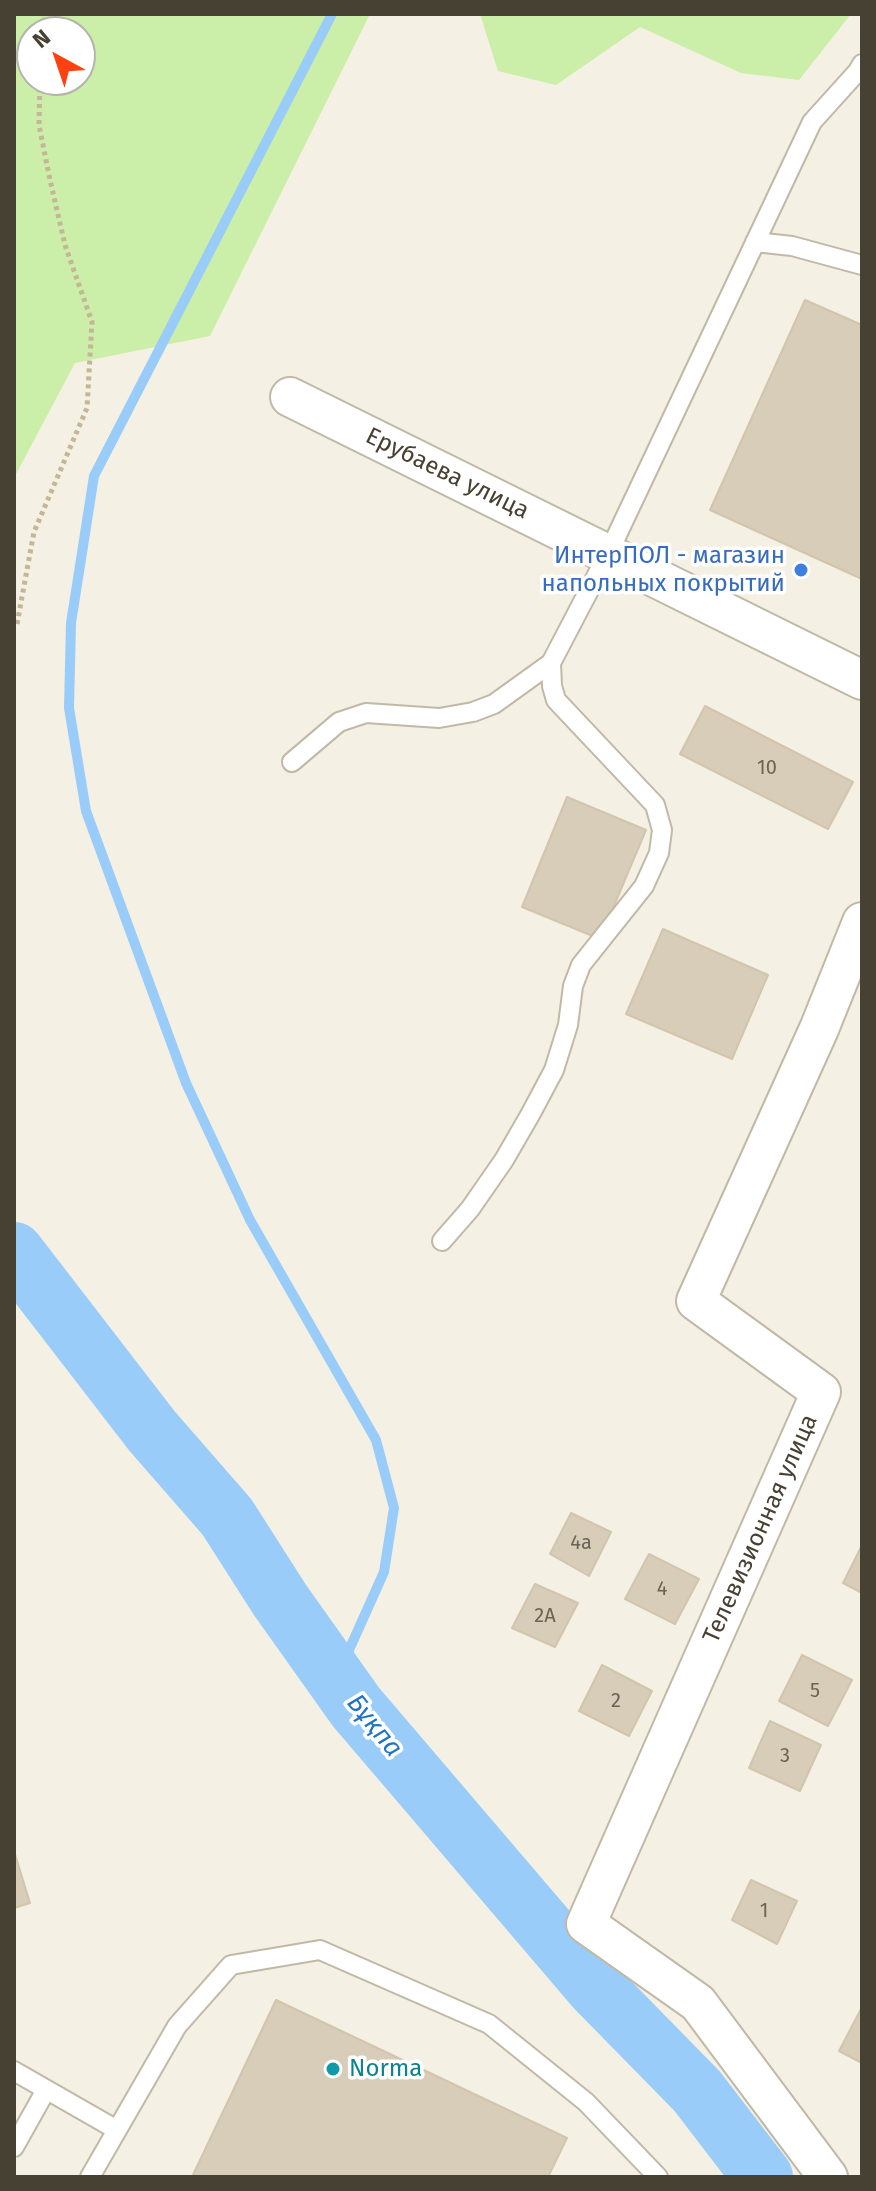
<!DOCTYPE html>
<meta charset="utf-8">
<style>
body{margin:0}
#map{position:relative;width:876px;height:2191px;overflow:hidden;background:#f4f0e4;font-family:"Fira Sans",sans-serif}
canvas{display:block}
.frame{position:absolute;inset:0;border:16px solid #474133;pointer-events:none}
.north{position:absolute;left:16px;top:16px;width:80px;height:80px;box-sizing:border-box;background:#fff;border:2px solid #b5b3ad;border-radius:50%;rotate:320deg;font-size:22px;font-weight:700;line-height:32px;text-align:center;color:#474133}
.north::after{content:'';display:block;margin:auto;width:28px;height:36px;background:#ff4111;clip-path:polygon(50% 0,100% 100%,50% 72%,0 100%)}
</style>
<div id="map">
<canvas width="876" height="2191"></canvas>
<div class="frame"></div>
<div class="north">N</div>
</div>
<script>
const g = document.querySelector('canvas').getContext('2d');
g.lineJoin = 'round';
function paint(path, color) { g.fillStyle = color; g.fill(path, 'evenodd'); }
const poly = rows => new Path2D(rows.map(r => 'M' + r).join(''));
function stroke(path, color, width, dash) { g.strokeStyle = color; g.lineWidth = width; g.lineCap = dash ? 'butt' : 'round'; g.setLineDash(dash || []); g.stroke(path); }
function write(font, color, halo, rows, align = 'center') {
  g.font = font + ' "Fira Sans",sans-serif'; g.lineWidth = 7; g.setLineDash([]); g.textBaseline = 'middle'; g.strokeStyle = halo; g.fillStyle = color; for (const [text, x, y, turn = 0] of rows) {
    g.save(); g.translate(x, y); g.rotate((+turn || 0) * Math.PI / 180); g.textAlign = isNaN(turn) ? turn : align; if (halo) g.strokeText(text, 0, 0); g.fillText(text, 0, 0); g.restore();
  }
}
paint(poly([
 [14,14,370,14,210,336,75,363,14,478],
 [32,32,80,32,80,80,32,80],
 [480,14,851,14,799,80,741,73,640,27,556,85,498,71]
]), '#cbeea8');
stroke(poly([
 [332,14,94,476,71,623,69,708,86,811,186,1083,250,1220,376,1440,394,1508,384,1572,336,1679]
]), '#99ccf9', 10);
stroke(poly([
 [14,1252,152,1431,227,1517,280,1600,356,1707,596,1988,697,2091,763,2177]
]), '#99ccf9', 60);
const building = poly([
 [805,300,862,325,862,579,710,510,805,300],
 [705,706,853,782,828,829,680,754,705,706],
 [567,797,646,830,600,939,522,907,567,797],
 [663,929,768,975,732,1059,626,1014,663,929],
 [571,1513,611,1532,589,1576,550,1554,571,1513],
 [862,1545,862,1593,843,1583,862,1545],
 [649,1554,699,1579,675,1624,625,1599,649,1554],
 [535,1584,578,1603,555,1647,512,1628,535,1584],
 [802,1655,852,1680,828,1726,779,1701,802,1655],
 [602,1665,652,1691,629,1736,579,1711,602,1665],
 [770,1721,821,1745,800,1791,749,1768,770,1721],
 [14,1851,30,1903,14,1908,14,1851],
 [751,1880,797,1901,777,1944,732,1920,751,1880],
 [276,2000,567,2138,548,2177,192,2177,276,2000],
 [862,2007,862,2063,839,2051,862,2007]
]);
paint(building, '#d7cdb9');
stroke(building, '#d3c5ab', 2);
const service = poly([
 [755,242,792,246,862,265],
 [292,762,339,722,366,713,439,718,473,712,494,704,551,663],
 [442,1241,470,1209,504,1160,530,1115,554,1070,568,1025,573,986,581,965,644,886,659,853,662,830,655,805,556,700,552,686,551,663,608,554,812,122,858,71,862,64],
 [14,2071,117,2130],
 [14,2147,46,2090],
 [90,2177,177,2026,231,1965,320,1950,489,2024,586,2102,658,2177]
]);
const minor = poly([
 [290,397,862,680],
 [828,2177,698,2003,586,1924,821,1392,696,1301,819,1029,862,922]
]);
stroke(service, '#c1b9a6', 22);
stroke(minor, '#c1b9a6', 42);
stroke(poly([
 [41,32,42,14],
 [17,624,34,532,87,408,92,322,65,245,50,180,39,125,40,80]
]), '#c4b696', 5, [4, 4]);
stroke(service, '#fff', 18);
stroke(minor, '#fff', 38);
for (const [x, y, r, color] of [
 [801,570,8,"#3f7fe0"],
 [333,2069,8,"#0f9aa8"]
]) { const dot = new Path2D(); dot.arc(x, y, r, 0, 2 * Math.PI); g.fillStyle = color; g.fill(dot); stroke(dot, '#fff', 3); }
write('20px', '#6b6454', null, [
 ["10",767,768],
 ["4а",581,1543],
 ["4",662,1589],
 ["2А",545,1616],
 ["5",815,1691],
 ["2",616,1701],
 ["3",785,1756],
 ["1",764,1911]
]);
write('24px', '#474133', '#fff', [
 ["Ерубаева улица",447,474,26],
 ["Телевизионная улица",761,1529,-66]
]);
write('24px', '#366cbe', '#fff', [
 ["ИнтерПОЛ - магазин",785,556],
 ["напольных покрытий",785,584]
], 'right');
write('24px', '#0d838f', '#fff', [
 ["Norma",349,2069]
], 'left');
write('italic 26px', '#2074c0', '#fff', [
 ["Бұқпа",374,1726,51]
]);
</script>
